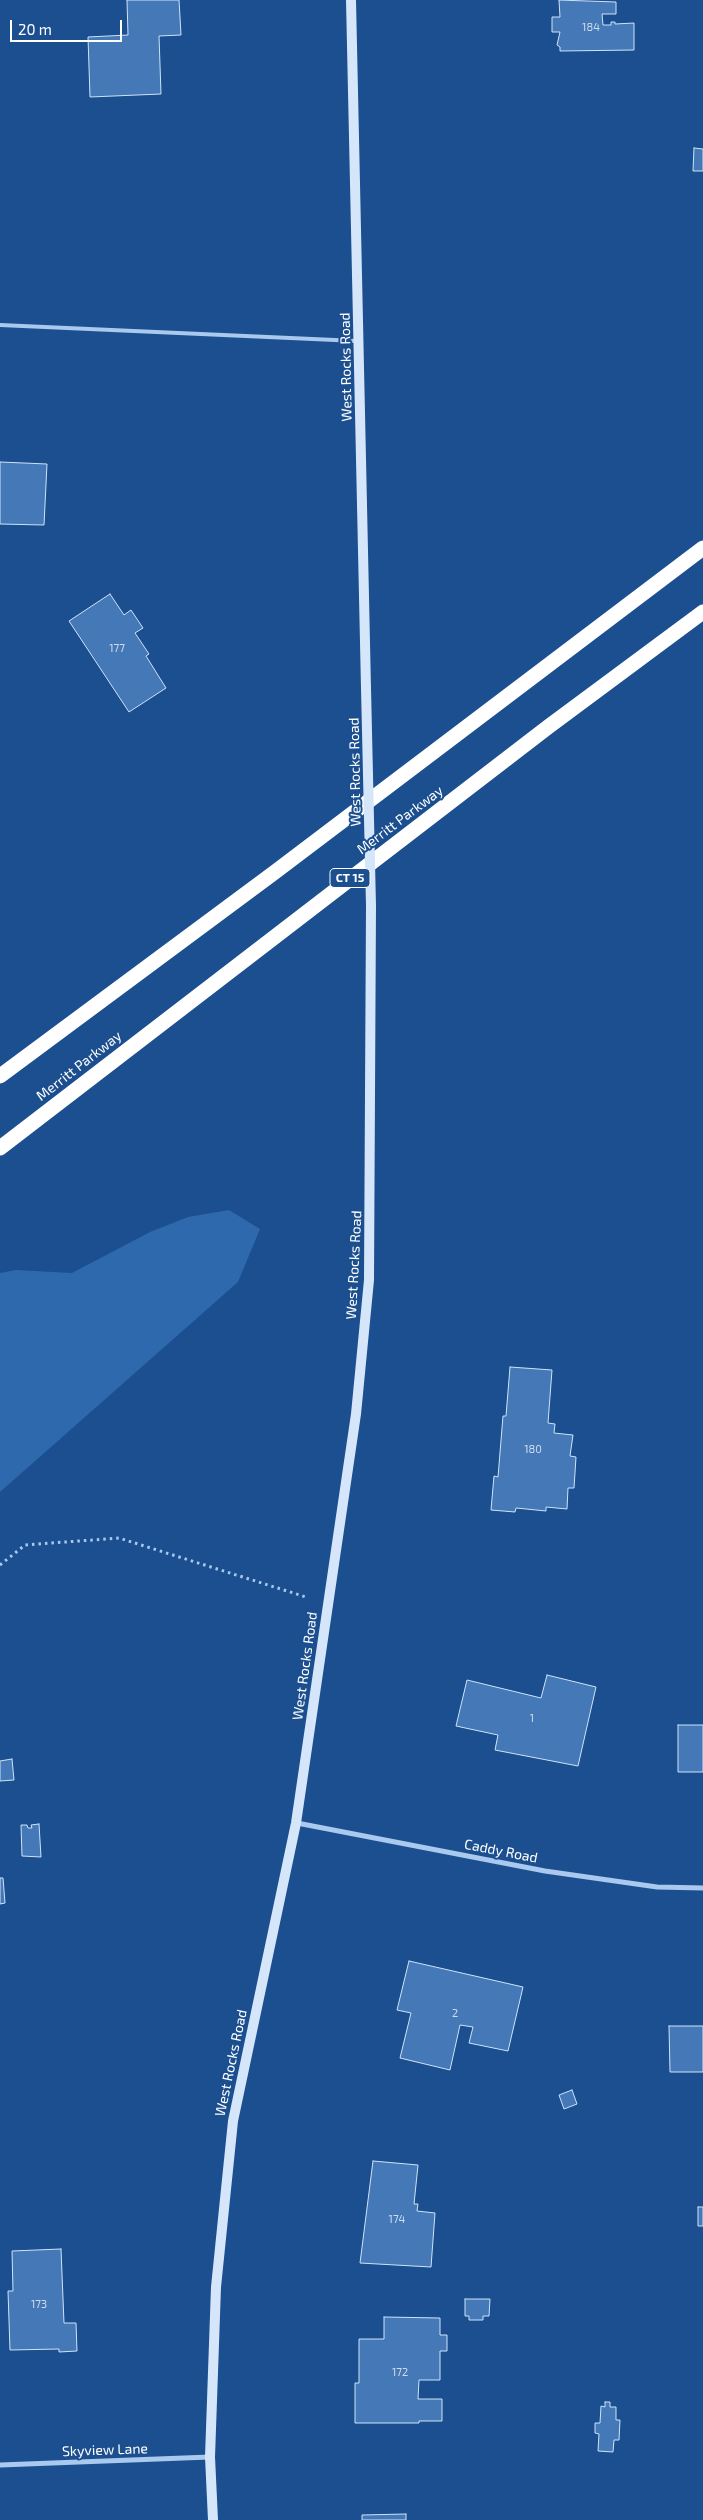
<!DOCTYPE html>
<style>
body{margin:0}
#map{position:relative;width:703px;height:2520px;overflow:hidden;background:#1b4f8f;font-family:"Exo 2",sans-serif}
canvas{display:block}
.scale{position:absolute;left:10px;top:20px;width:112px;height:22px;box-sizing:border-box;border:2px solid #fff;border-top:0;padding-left:6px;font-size:15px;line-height:18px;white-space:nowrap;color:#fff;-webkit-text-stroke:4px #1b4f8f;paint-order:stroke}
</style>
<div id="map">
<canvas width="703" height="2520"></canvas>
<div class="scale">20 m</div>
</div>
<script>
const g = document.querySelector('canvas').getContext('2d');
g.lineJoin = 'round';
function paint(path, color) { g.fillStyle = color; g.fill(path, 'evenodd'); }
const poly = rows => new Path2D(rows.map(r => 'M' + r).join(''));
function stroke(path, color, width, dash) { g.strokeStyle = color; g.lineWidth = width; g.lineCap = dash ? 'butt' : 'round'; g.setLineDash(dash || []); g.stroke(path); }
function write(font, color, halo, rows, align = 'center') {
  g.font = font + ' "Exo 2",sans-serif'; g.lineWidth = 4; g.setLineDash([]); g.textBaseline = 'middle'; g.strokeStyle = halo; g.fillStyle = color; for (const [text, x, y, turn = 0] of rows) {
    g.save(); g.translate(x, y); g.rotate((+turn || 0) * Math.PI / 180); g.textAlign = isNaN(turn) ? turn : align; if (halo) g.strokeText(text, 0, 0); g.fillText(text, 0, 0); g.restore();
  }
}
paint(poly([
 [229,1210,260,1229,238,1282,0,1492,0,1273,16,1270,72,1273,150,1232,188,1217]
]), '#2e69ad');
const building = poly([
 [127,0,179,0,181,35,159,36,161,94,90,97,88,37,128,35,127,0],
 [559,0,616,2,616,14,602,14,603,25,611,25,611,22,615,22,615,24,634,23,634,50,560,51,560,47,557,45,560,32,552,32,552,17,560,17,559,0],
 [694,148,703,149,703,171,693,171,694,148],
 [0,462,47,464,44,525,0,524,0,462],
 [110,594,124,615,131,610,143,628,135,633,149,654,146,656,166,688,129,712,69,621,110,594],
 [510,1367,552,1370,548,1423,555,1424,554,1433,573,1435,570,1456,576,1457,574,1488,568,1488,567,1509,546,1507,546,1511,516,1508,515,1512,491,1510,494,1476,498,1477,503,1416,506,1416,510,1367],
 [547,1675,596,1687,578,1766,495,1750,498,1735,456,1726,467,1680,541,1698,547,1675],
 [678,1725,703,1725,703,1772,678,1772,678,1725],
 [12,1759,14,1780,0,1781,0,1761,12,1759],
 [39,1824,41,1857,22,1856,21,1825,27,1825,28,1828,32,1828,31,1825,39,1824],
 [0,1878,3,1878,5,1903,0,1904,0,1878],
 [409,1961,523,1987,508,2051,469,2043,473,2027,460,2025,450,2070,400,2058,411,2013,397,2010,409,1961],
 [669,2026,703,2026,703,2072,670,2072,669,2026],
 [572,2090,577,2104,564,2109,559,2095,572,2090],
 [373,2161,418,2165,414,2204,418,2204,417,2211,435,2213,431,2267,360,2263,373,2161],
 [698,2207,703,2207,703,2226,698,2226,698,2207],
 [61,2249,64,2323,76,2323,77,2351,59,2352,59,2349,10,2350,8,2291,13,2291,12,2251,61,2249],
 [465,2299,490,2299,489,2316,483,2316,483,2320,469,2320,469,2316,465,2316,465,2299],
 [384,2317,440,2318,440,2335,447,2335,447,2351,440,2351,440,2380,419,2380,418,2399,442,2399,442,2421,419,2421,419,2423,355,2423,355,2383,359,2383,359,2339,384,2339,384,2317],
 [605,2402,610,2402,610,2407,616,2407,616,2420,620,2420,619,2440,614,2440,613,2452,598,2451,599,2434,595,2433,595,2423,600,2423,601,2406,605,2407,605,2402],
 [406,2514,406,2520,362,2520,362,2515,406,2514]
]);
paint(building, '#4478b7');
stroke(building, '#cfe3fa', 1);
stroke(poly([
 [0,1565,25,1545,119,1538,306,1597]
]), '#a9c9ee', 3, [2.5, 4]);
stroke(poly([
 [0,325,357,341]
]), '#a9c9ee', 4);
stroke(poly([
 [297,1823,545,1871,657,1887,703,1888],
 [0,2465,210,2457]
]), '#a9c9ee', 5);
stroke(poly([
 [351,0,366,688],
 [213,2520,210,2457,216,2287,233,2121,296,1823,356,1414,369,1280,371,906]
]), '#d6e6fa', 10);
stroke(poly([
 [0,1076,275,872,703,548],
 [0,1148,548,727,703,612]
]), '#fff', 15);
stroke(poly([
 [366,688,371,906]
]), '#d6e6fa', 10);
write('11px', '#d0dded', null, [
 ["184",591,27],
 ["177",117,648],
 ["180",533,1449],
 ["1",532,1718],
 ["2",455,2013],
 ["174",397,2219],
 ["173",39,2304],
 ["172",400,2372]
]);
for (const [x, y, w] of [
 [350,878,40]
]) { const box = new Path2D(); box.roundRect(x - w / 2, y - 9.5, w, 19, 4); g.fillStyle = '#1b4f8f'; g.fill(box); stroke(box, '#fff', 1); }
write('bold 12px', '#fff', null, [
 ["CT 15",350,878]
]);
write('14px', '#fff', '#1b4f8f', [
 ["West Rocks Road",346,367,-91],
 ["West Rocks Road",355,772,-91],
 ["Merritt Parkway",400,820,-37],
 ["Merritt Parkway",79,1066,-38],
 ["West Rocks Road",354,1265,-87],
 ["West Rocks Road",305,1666,-82],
 ["Caddy Road",501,1851,11],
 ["West Rocks Road",231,2063,-78],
 ["Skyview Lane",105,2450,-2]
]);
</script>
